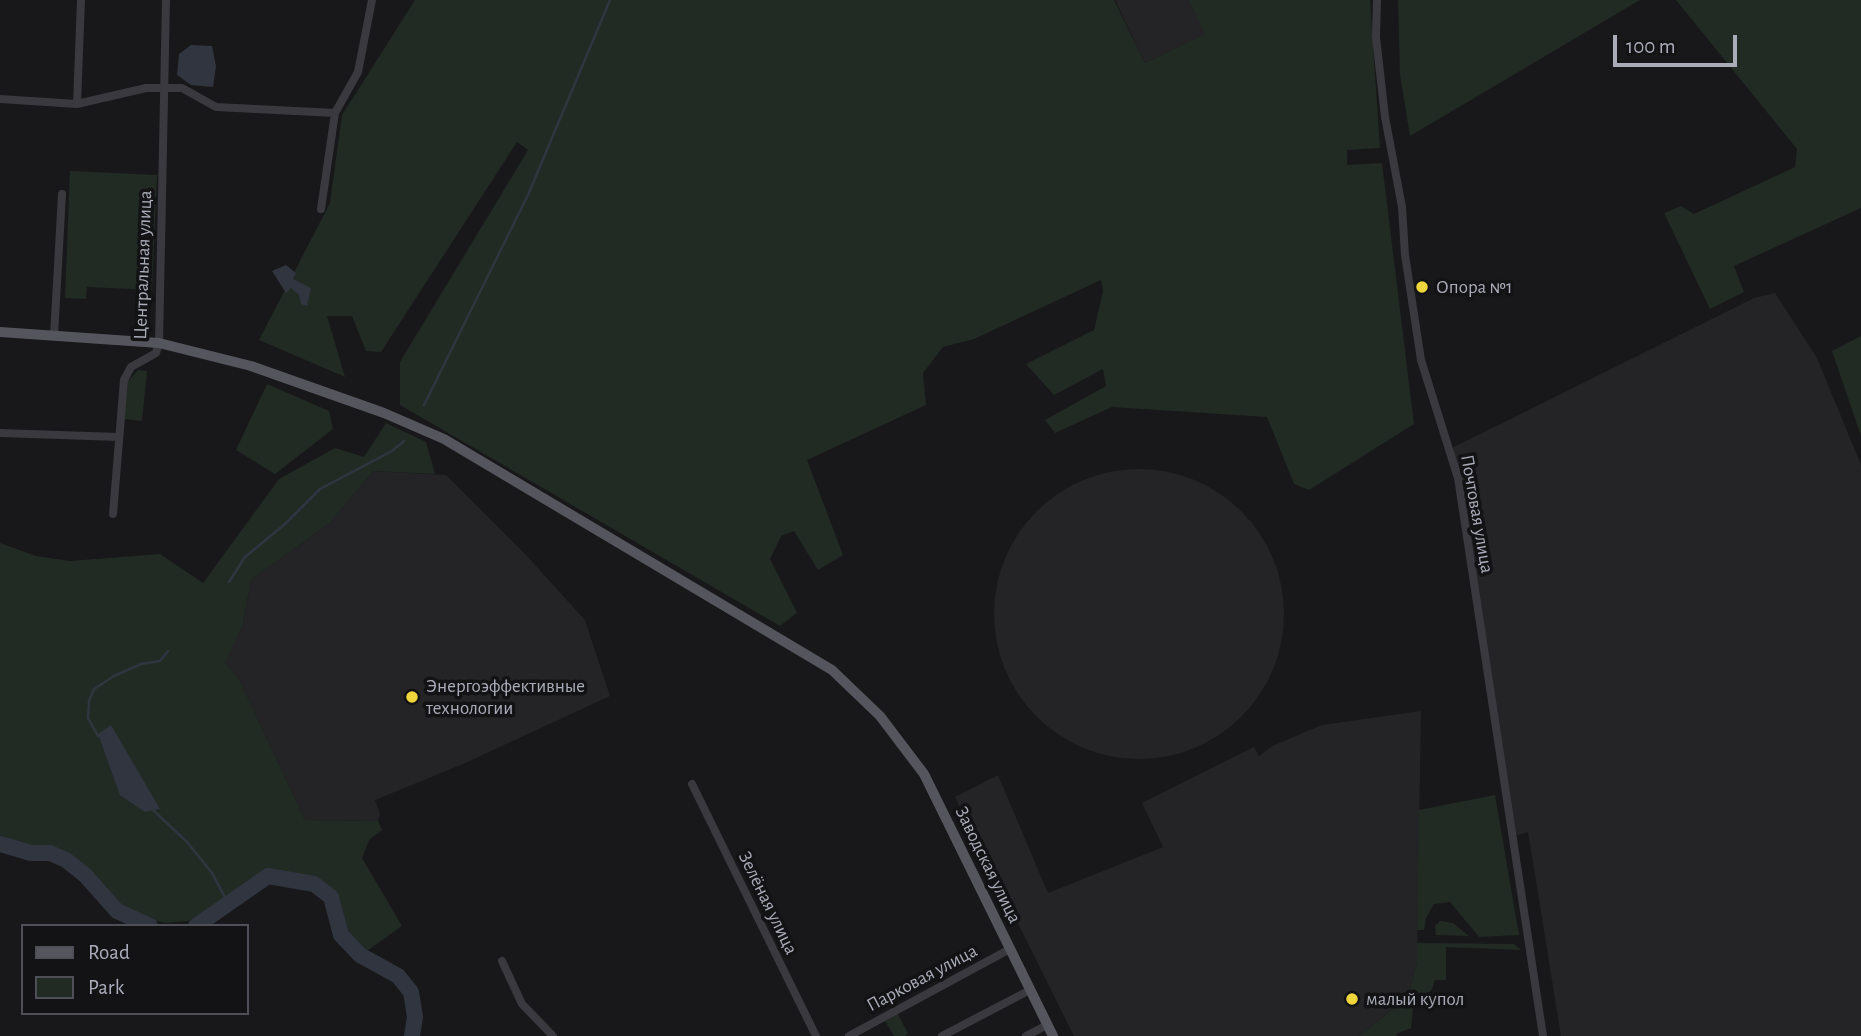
<!DOCTYPE html>
<meta charset="utf-8">
<style>
body{margin:0}
#map{position:relative;width:1861px;height:1036px;overflow:hidden;background:#18181a;font-family:"Alegreya Sans",sans-serif}
canvas{display:block}
.legend{position:absolute;left:21px;top:924px;width:228px;height:91px;box-sizing:border-box;background:#131315;border:2px solid #4f5057;margin:0;padding:9px 12px;list-style:none;font-size:21px;color:#aaacb9}
.legend li{display:flex;align-items:center;gap:14px;height:35px}
.legend b{width:35px;border:2px solid #4f5057}
.scale{position:absolute;left:1613px;top:35px;width:124px;height:32px;box-sizing:border-box;border:4px solid #aaacb9;border-top:0;padding-left:9px;font-size:21px;line-height:24px;white-space:nowrap;color:#aaacb9;-webkit-text-stroke:5px #131315;paint-order:stroke}
</style>
<div id="map">
<canvas width="1861" height="1036"></canvas>
<ul class="legend">
<li><b style="height:9px;background:#55555d"></b>Road</li>
<li><b style="height:19px;background:#222a24"></b>Park</li>
</ul>
<div class="scale">100 m</div>
</div>
<script>
const g = document.querySelector('canvas').getContext('2d');
g.lineJoin = 'round';
function paint(path, color) { g.fillStyle = color; g.fill(path, 'evenodd'); }
const poly = rows => new Path2D(rows.map(r => 'M' + r).join(''));
function stroke(path, color, width, dash) { g.strokeStyle = color; g.lineWidth = width; g.lineCap = dash ? 'butt' : 'round'; g.setLineDash(dash || []); g.stroke(path); }
function write(font, color, halo, rows, align = 'center') {
  g.font = font + ' "Alegreya Sans",sans-serif'; g.lineWidth = 7; g.setLineDash([]); g.textBaseline = 'middle'; g.strokeStyle = halo; g.fillStyle = color; for (const [text, x, y, turn = 0] of rows) {
    g.save(); g.translate(x, y); g.rotate((+turn || 0) * Math.PI / 180); g.textAlign = isNaN(turn) ? turn : align; if (halo) g.strokeText(text, 0, 0); g.fillText(text, 0, 0); g.restore();
  }
}
paint(poly([
 [1115,0,1189,0,1206,34,1145,63],
 [1775,293,1817,358,1861,465,1861,1036,1561,1036,1528,832,1511,837,1450,449,1754,298],
 '994 614a145 145 0 1 1 290 0a145 145 0 1 1-290 0Z',
 [373,471,446,475,526,555,585,620,610,696,463,764,375,800,380,814,378,821,305,820,239,679,224,663,243,624,251,580,330,523],
 [1421,711,1417,962,1408,997,1359,1036,1074,1036,955,797,998,775,1048,893,1163,847,1142,803,1254,747,1259,756,1272,746,1322,725]
]), '#242427');
paint(poly([
 [415,0,1114,0,1145,63,1205,34,1189,0,1370,0,1380,148,1347,150,1347,165,1382,163,1414,424,1309,490,1294,484,1267,417,1112,407,1055,433,1045,420,1106,386,1103,369,1054,395,1026,364,1094,330,1103,291,1101,280,974,339,943,347,923,373,926,405,807,460,843,555,818,570,794,531,781,536,770,559,797,613,780,626,400,405,400,362,528,150,517,142,381,352,366,351,352,316,327,316,345,377,259,340,330,203,342,115],
 [1398,0,1640,0,1410,136,1400,75],
 [1676,0,1861,0,1861,208,1734,266,1744,292,1710,309,1664,213,1681,206,1694,214,1795,167,1797,149],
 [70,171,157,175,152,290,87,287,86,299,65,298],
 [1861,336,1861,436,1832,351],
 [138,370,147,371,142,421,124,419,128,381],
 [267,384,329,411,333,429,275,474,236,450],
 [386,423,426,442,435,474,373,471,330,523,251,580,243,624,225,663,239,679,305,820,378,821,382,830,369,840,362,858,402,926,364,953,347,934,340,899,335,893,316,880,270,871,228,895,196,920,166,923,142,918,120,908,88,869,66,855,0,839,0,543,36,556,70,561,160,554,203,583,279,479,335,448,364,457],
 [1495,795,1519,935,1479,937,1450,902,1434,904,1426,918,1424,930,1417,930,1419,810],
 [1440,921,1453,923,1469,936,1436,935,1435,926],
 [1417,943,1514,944,1521,950,1446,947,1446,980,1435,980,1432,989,1413,1009,1411,1028,1396,1034,1397,1036,1359,1036,1408,997,1417,962],
 [898,1014,908,1034,905,1036,894,1036,885,1021]
]), '#222a24');
paint(poly([
 [191,45,212,46,216,66,213,87,191,85,177,75,179,54],
 [286,265,296,273,293,279,311,288,307,306,301,304,299,295,291,288,286,293,272,271],
 [111,725,160,809,145,812,120,795,98,734]
]), '#30353f');
stroke(poly([
 [424,405,528,195,610,0],
 [229,582,245,557,285,524,320,489,392,451,404,441],
 [98,736,88,718,89,701,94,689,114,676,141,664,160,661,168,651],
 [153,810,187,842,212,873,228,903]
]), '#30353f', 2.5);
stroke(poly([
 [0,844,31,853,50,853,66,860,85,875,117,911,150,926],
 [196,926,268,876,314,884,331,897,341,935,360,955,398,976,411,992,415,1017,412,1036]
]), '#30353f', 16);
stroke(poly([
 [1377,0,1376,37,1385,117,1402,207,1405,255,1421,360,1458,478,1543,1036],
 [0,99,77,104,146,88,182,88,216,107,335,113],
 [77,104,81,0],
 [321,209,335,113,358,72,372,0],
 [54,336,62,194],
 [0,433,119,437],
 [113,514,124,380,131,367,156,353,159,343,166,0],
 [692,784,816,1036],
 [502,961,522,1004,553,1036],
 [849,1036,1010,949],
 [942,1036,1030,990],
 [1026,1036,1047,1025]
]), '#39393f', 8);
stroke(poly([
 [0,332,159,343,251,366,384,413,444,439,832,670,880,716,924,774,1053,1036]
]), '#55555d', 10);
for (const [x, y, r, color] of [
 [1422,287,7,"#eed63c"],
 [412,697,7,"#eed63c"],
 [1352,999,7,"#eed63c"]
]) { const dot = new Path2D(); dot.arc(x, y, r, 0, 2 * Math.PI); g.fillStyle = color; g.fill(dot); stroke(dot, '#131315', 2.5); }
write('19px', '#aaacb9', '#131315', [
 ["Центральная улица",143,265,-88],
 ["Почтовая улица",1477,514,80],
 ["Заводская улица",988,865,64],
 ["Зелёная улица",768,903,64],
 ["Парковая улица",922,978,-28]
]);
write('19px', '#aaacb9', '#131315', [
 ["Опора №1",1436,287],
 ["Энергоэффективные",426,686],
 ["технологии",426,708],
 ["малый купол",1366,999]
], 'left');
</script>
